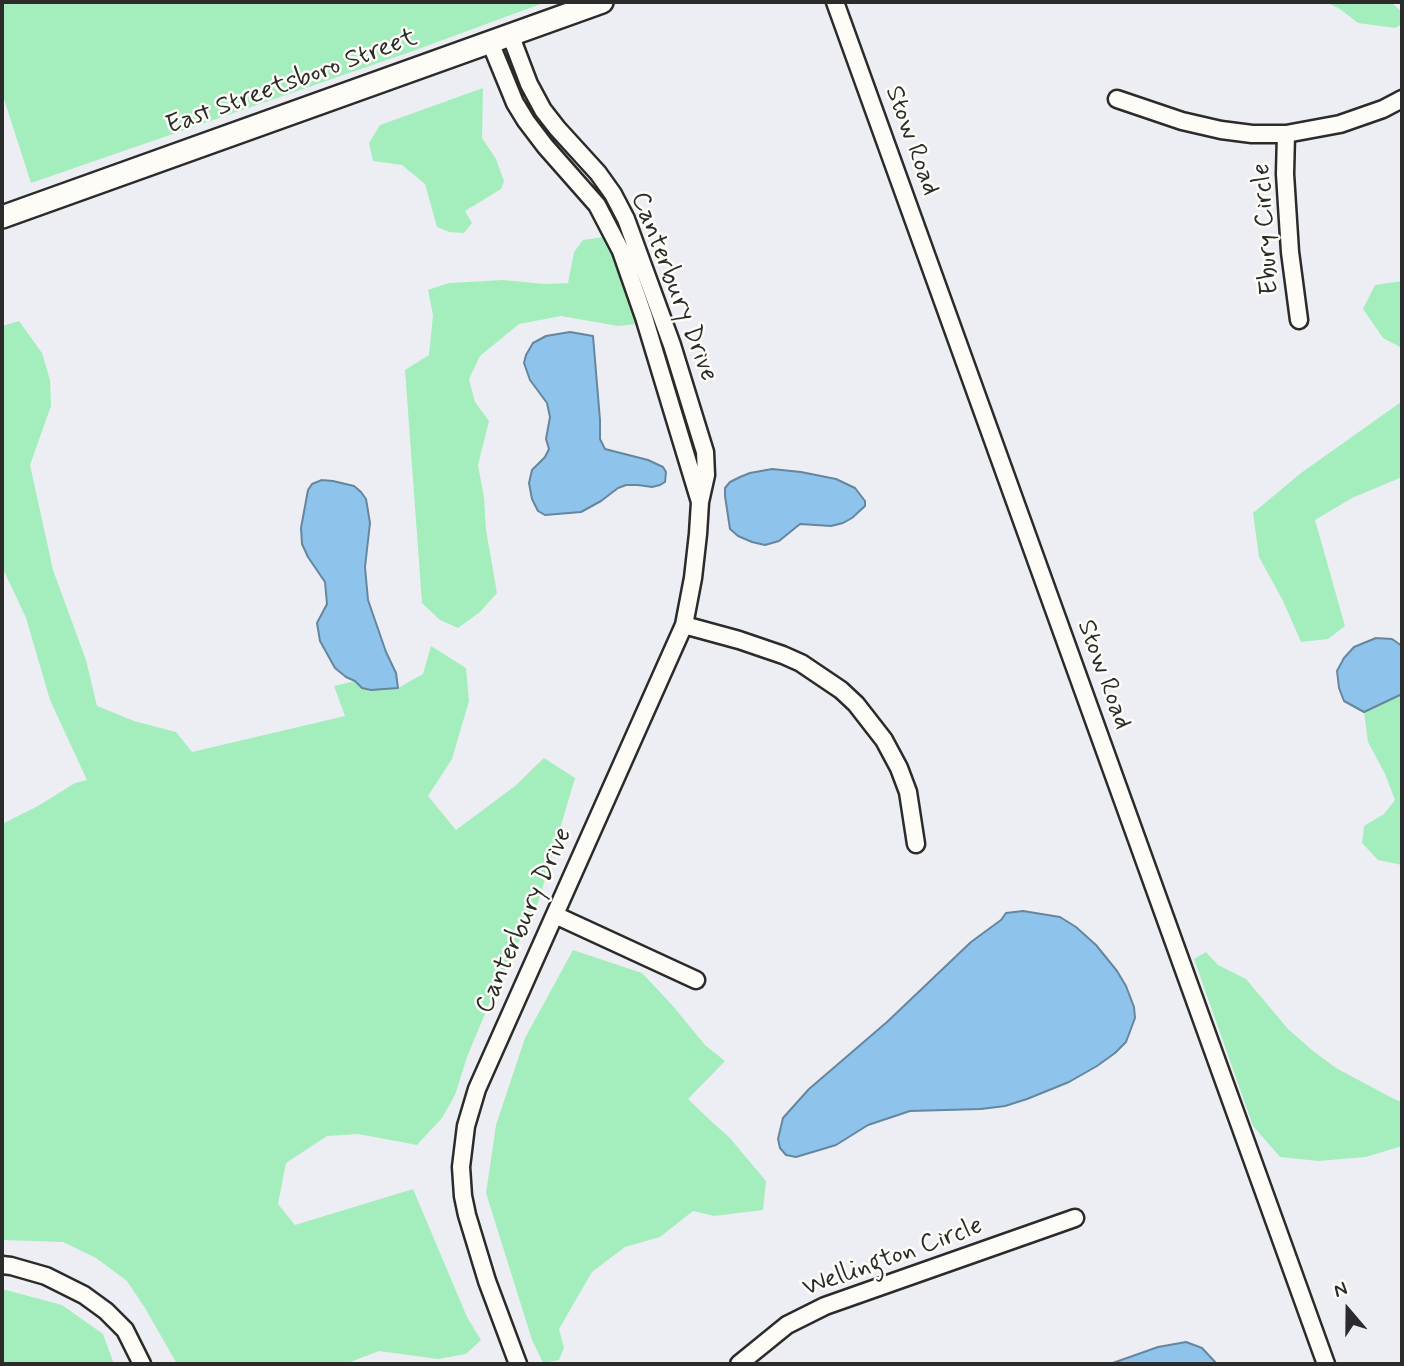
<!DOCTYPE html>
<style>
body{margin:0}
#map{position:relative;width:1404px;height:1366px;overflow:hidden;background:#edeef4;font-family:Mynerve,sans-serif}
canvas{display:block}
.frame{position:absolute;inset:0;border:4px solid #2b2b2b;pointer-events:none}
.north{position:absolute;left:1313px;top:1275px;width:70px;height:70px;-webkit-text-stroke:5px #fdfcf7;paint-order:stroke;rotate:340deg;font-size:19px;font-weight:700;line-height:28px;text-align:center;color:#2b2b2b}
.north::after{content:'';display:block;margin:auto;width:24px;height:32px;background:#2b2b2b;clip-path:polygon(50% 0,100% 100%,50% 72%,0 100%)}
</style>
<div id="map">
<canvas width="1404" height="1366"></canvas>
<div class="frame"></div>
<div class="north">N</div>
</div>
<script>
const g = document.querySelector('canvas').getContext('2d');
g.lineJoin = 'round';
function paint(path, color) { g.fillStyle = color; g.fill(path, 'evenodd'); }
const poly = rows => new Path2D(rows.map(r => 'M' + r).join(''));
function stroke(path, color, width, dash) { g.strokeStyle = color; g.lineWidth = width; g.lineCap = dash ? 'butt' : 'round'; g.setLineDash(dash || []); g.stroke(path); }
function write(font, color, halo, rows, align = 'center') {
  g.font = font + ' Mynerve,sans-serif'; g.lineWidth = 5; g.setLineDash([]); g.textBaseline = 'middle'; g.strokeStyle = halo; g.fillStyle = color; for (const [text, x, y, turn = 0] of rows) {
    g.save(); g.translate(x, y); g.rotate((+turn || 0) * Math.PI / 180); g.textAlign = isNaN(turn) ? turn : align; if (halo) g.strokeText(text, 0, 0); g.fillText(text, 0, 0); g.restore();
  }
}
paint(poly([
 [2,2,546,2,413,51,31,183,2,93],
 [1329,2,1391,2,1402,12,1402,24,1395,28,1358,23,1340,9,1330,4],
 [483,88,482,138,496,159,504,181,501,189,465,211,472,223,464,233,449,232,437,227,425,184,402,165,373,161,369,143,380,125],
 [604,237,618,265,627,301,637,324,618,326,561,316,519,324,480,356,469,379,475,402,489,421,478,465,484,497,486,530,497,593,480,612,458,628,440,620,422,603,405,370,429,355,433,315,428,290,449,283,503,280,545,284,568,283,574,252,583,240],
 [1402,281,1402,348,1383,338,1363,309,1375,285],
 [19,321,42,353,50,380,51,406,30,465,53,570,86,660,97,706,134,721,176,732,192,752,345,716,334,686,355,681,362,688,371,690,398,688,423,674,431,646,466,668,469,701,452,759,428,796,456,830,515,786,544,758,575,778,538,903,494,992,467,1057,455,1095,442,1118,417,1145,358,1134,327,1136,286,1163,278,1204,295,1225,413,1189,467,1317,481,1340,466,1354,438,1359,379,1351,345,1364,177,1364,145,1308,127,1281,96,1258,63,1242,2,1240,2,824,38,806,75,783,87,780,50,700,26,618,4,571,2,560,2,326],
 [1402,399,1402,477,1352,498,1315,520,1345,626,1328,639,1301,642,1283,601,1259,557,1253,513,1301,473,1401,402],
 [1402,694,1402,865,1378,860,1362,843,1364,826,1384,814,1395,800,1385,774,1368,742,1364,712],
 [573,950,642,973,673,1006,705,1045,725,1061,688,1099,712,1122,729,1137,766,1181,763,1210,714,1216,693,1211,660,1237,625,1247,592,1272,559,1329,564,1348,559,1360,543,1363,532,1340,486,1193,496,1125,525,1038],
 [1206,952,1218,965,1246,979,1288,1029,1313,1051,1336,1068,1394,1099,1402,1102,1402,1146,1366,1157,1318,1161,1280,1157,1253,1126,1194,959],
 [2,1289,62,1305,103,1334,114,1364,2,1364]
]), '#a4eebd');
const water = poly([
 [570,332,593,336,600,420,600,439,605,449,648,460,663,467,666,472,665,482,660,485,652,487,638,485,626,485,618,488,601,501,581,512,545,515,538,511,532,499,529,483,532,470,545,457,549,449,546,439,550,417,547,403,530,380,524,363,526,355,533,343,546,336,570,332],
 [772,469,801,472,836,479,855,488,865,501,865,506,852,518,843,523,831,526,800,524,779,541,765,545,752,542,738,536,730,529,725,496,725,488,730,482,740,477,750,473,772,469],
 [322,480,333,481,354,486,361,492,366,499,370,523,365,567,368,600,386,652,396,673,398,688,371,690,362,688,355,681,346,677,335,668,320,641,317,623,327,604,325,582,308,557,302,544,301,528,308,490,312,484,322,480],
 [1376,638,1392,639,1402,646,1402,694,1364,712,1344,701,1339,688,1337,671,1344,658,1354,647,1376,638],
 [1023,911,1060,917,1076,927,1096,945,1117,971,1126,986,1134,1007,1135,1018,1126,1042,1115,1053,1097,1066,1069,1082,1027,1099,1005,1106,981,1109,910,1111,868,1125,836,1145,796,1157,786,1155,780,1148,778,1139,783,1118,809,1089,887,1022,971,942,1001,920,1006,913,1023,911],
 [1186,1342,1202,1348,1216,1363,1215,1364,1110,1364,1158,1347,1186,1342]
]);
paint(water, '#8ec3eb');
stroke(water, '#66869e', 2);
const minor = poly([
 [835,2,1326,1364],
 [510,34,529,84,543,110,557,128,598,173,613,194,626,219,672,345,705,452,706,475,700,502,698,534,693,578,684,625,477,1089,466,1126,461,1167,463,1196,467,1215,487,1281,518,1364],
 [490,42,515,103,526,121,545,146,597,205,621,251,644,317,700,502],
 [1117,99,1182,121,1221,130,1252,134,1286,134,1340,124,1383,109,1402,99],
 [1286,134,1285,174,1290,252,1299,320],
 [684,625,739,640,783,655,801,663,841,690,856,704,884,740,899,768,908,792,916,844],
 [555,915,696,980],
 [2,1265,11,1266,46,1276,84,1295,106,1311,125,1330,142,1364],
 [739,1364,787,1325,825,1306,1075,1218]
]);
const major = poly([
 [2,217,602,2]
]);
stroke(minor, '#2b2b2b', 21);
stroke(major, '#2b2b2b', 26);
stroke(minor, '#fdfcf7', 16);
stroke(major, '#fdfcf7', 21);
write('26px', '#2b2b2b', '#fdfcf7', [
 ["East Streetsboro Street",292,83,-20],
 ["Stow Road",911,141,70],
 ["Ebury Circle",1267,229,-94],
 ["Canterbury Drive",673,287,69],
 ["Stow Road",1103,675,70],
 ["Canterbury Drive",525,921,-66],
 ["Wellington Circle",893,1258,-20]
]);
</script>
